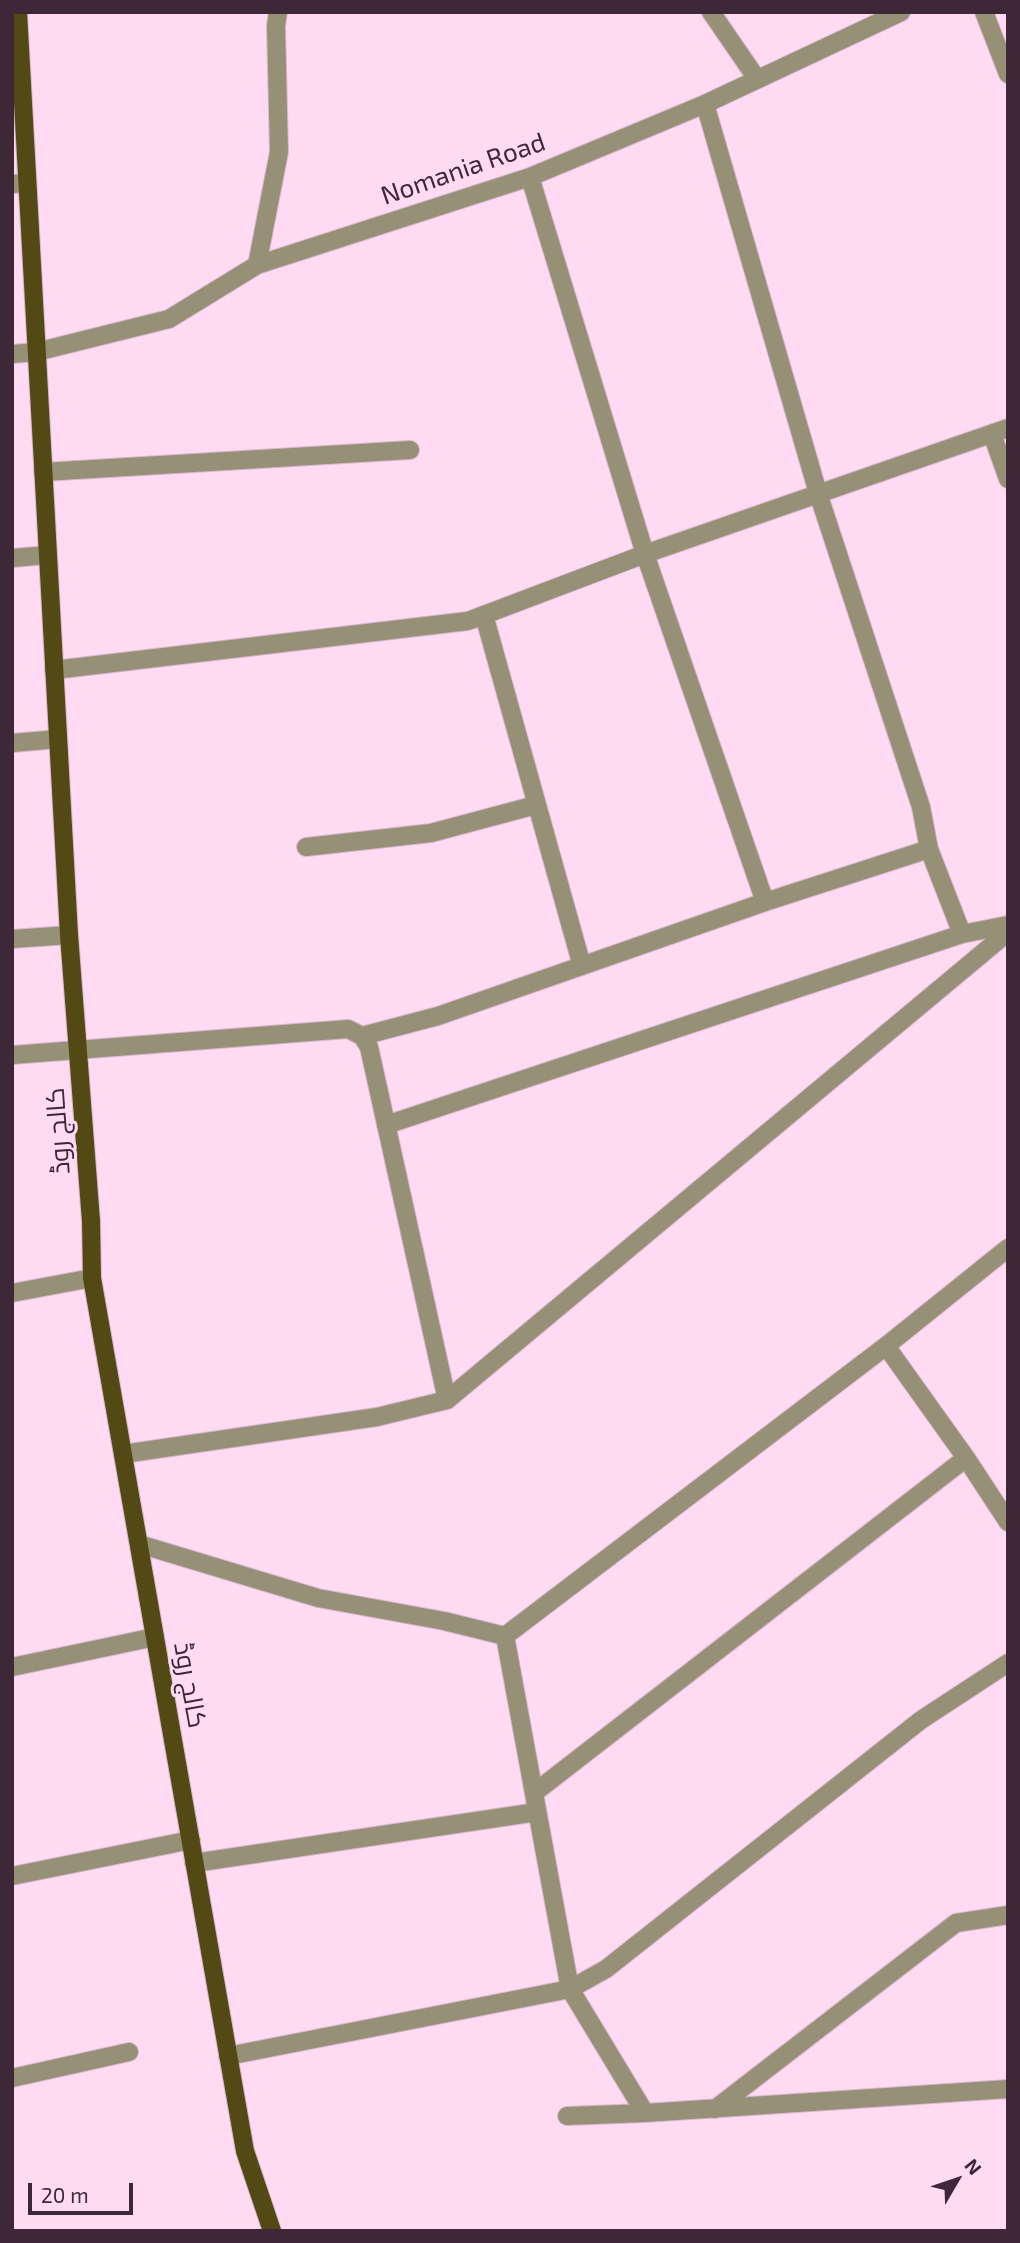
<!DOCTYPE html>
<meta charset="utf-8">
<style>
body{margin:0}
#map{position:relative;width:1020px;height:2243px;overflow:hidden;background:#ffdbf3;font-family:"Exo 2",sans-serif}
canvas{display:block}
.frame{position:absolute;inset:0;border:14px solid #3e2737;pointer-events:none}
.north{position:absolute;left:922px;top:2145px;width:70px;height:70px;-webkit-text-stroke:5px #ffdbf3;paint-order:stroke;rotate:51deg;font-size:19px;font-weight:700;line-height:28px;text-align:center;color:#3e2737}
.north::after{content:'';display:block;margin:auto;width:24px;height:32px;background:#3e2737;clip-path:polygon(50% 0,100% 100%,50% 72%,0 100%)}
.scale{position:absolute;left:28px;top:2183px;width:105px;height:32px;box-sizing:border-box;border:4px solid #3e2737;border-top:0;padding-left:9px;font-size:21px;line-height:24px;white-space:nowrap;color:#3e2737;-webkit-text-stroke:5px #ffdbf3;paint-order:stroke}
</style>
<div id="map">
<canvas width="1020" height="2243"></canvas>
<div class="frame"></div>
<div class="north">N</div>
<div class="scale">20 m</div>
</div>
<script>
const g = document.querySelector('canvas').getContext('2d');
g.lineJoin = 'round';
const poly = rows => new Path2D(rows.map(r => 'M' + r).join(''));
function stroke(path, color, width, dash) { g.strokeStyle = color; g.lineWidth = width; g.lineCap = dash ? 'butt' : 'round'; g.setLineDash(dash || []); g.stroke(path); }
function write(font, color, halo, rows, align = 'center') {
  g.font = font + ' "Exo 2",Cairo,sans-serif'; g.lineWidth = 6; g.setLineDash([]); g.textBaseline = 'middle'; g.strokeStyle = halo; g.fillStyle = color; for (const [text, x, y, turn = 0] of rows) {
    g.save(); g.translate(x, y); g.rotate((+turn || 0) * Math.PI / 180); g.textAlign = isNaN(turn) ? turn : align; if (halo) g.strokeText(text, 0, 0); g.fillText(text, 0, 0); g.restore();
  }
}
const minor = poly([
 [711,12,757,79],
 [984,12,1008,74],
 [705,104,818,493,921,807,929,849,962,934],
 [530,177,645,554,765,902],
 [12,184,27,183],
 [257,265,279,152,276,26,278,12],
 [12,354,36,352,169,319,257,265,530,177,705,104,901,12],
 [992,434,1008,479],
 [43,472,410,450],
 [12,558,48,555],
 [484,615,582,966],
 [54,670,468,621,645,554,1008,428],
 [12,743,58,739],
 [306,847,431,833,536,805],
 [12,939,69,935],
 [362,1036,438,1016,765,902,929,849],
 [12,1055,348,1029,362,1036,369,1047,447,1400],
 [386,1125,962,934,1008,925],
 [12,1293,92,1278],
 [886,1346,966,1458,1008,1522],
 [123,1454,377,1417,447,1400,1008,932],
 [139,1544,318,1598,444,1621,505,1636],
 [505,1636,886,1346,1008,1248],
 [505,1636,570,1989,645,2113],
 [12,1667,155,1637],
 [534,1793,966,1458],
 [194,1863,537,1812],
 [12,1876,191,1840],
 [228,2056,570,1989,606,1969,921,1720,1008,1663],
 [12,2078,129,2052],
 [715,2109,956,1923,1008,1915],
 [567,2116,645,2113,1008,2089]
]);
const major = poly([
 [18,12,69,935,91,1221,92,1278,245,2151,272,2231]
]);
stroke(minor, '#d8b7cd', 20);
stroke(major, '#d8b7cd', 20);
stroke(minor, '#959076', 18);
stroke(major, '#534915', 18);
write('26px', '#3e2737', '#ffdbf3', [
 ["Nomania Road",463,169,-19],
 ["کالج روڈ",58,1131,-94],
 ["کالج روڈ",190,1685,80]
]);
</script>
